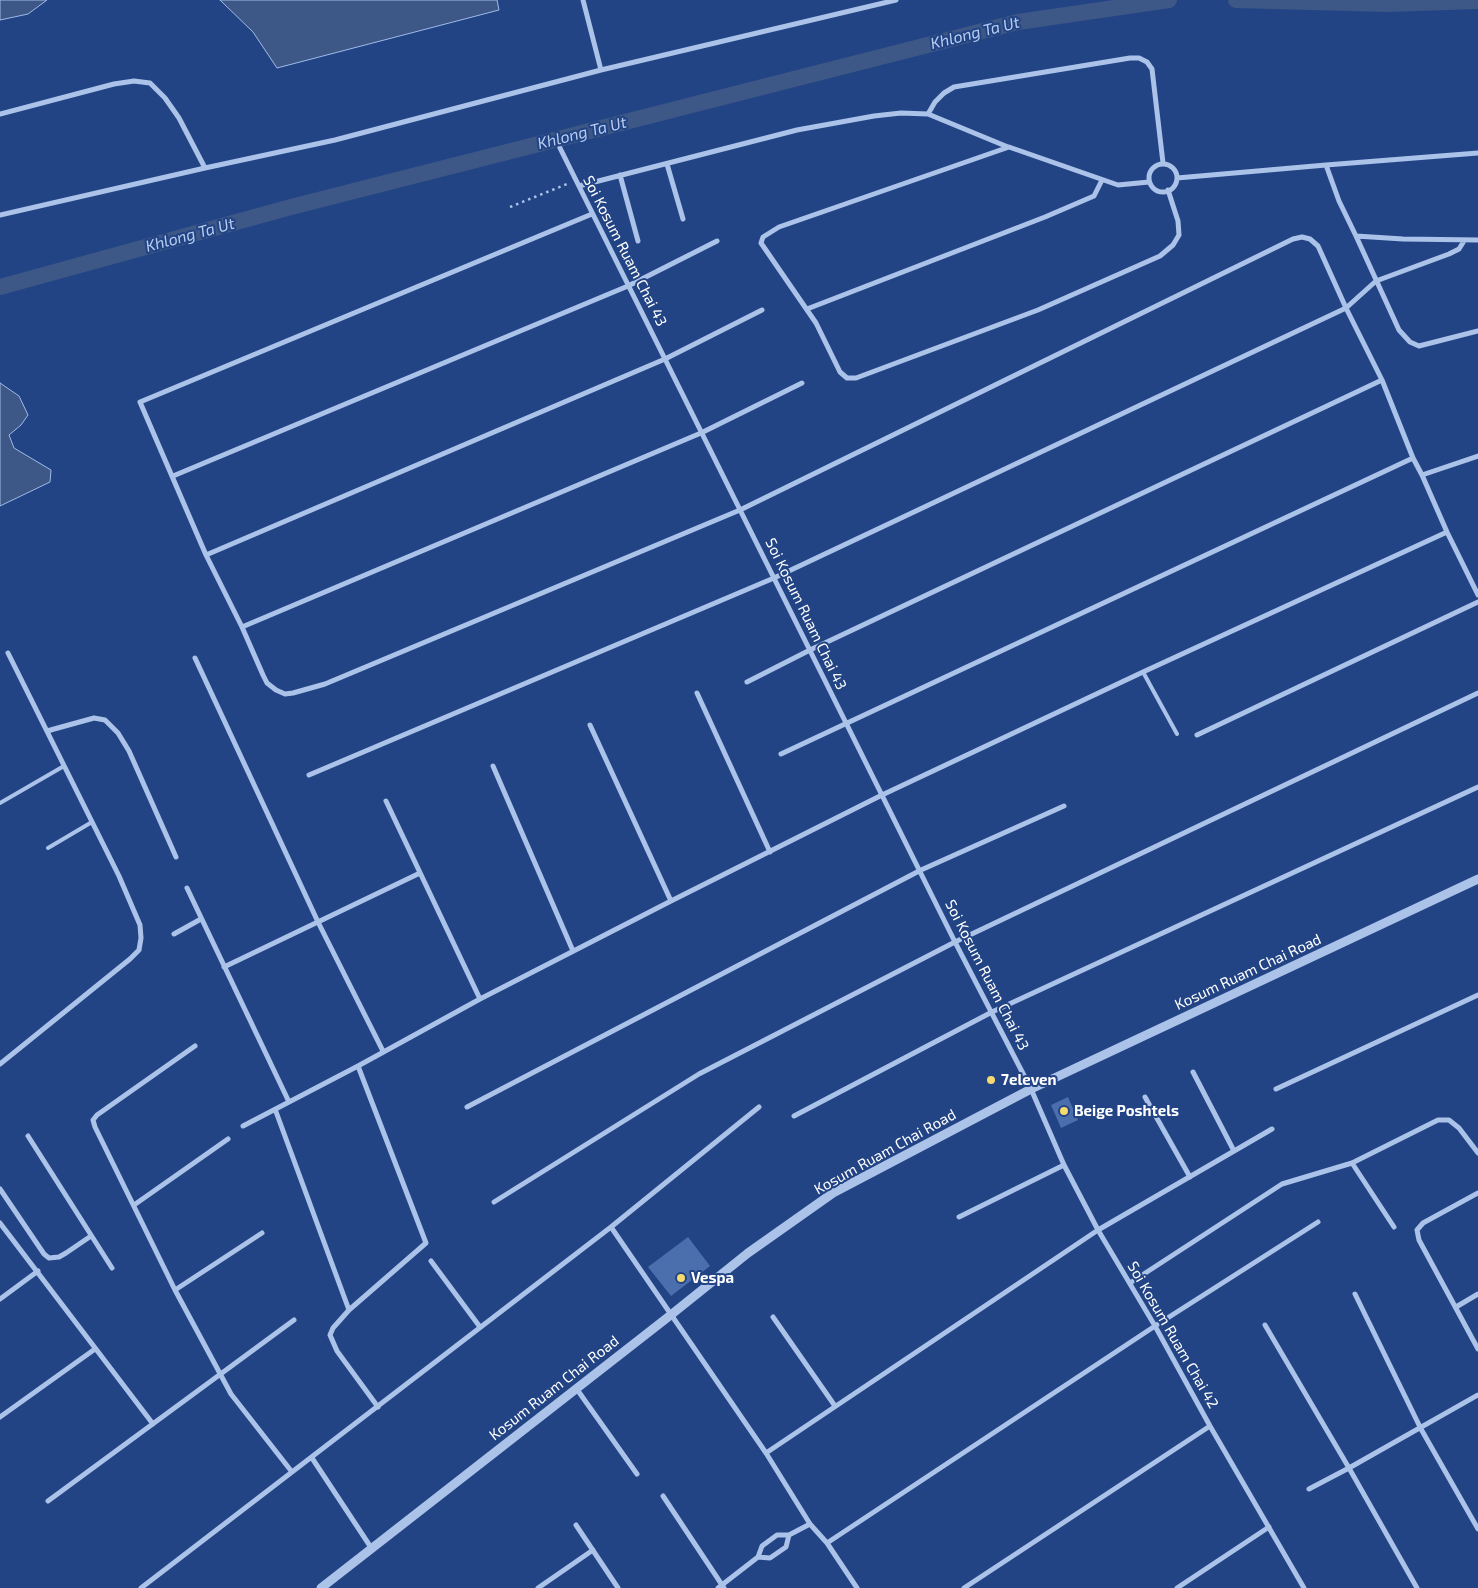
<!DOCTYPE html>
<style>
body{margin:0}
canvas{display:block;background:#224485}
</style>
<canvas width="1478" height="1588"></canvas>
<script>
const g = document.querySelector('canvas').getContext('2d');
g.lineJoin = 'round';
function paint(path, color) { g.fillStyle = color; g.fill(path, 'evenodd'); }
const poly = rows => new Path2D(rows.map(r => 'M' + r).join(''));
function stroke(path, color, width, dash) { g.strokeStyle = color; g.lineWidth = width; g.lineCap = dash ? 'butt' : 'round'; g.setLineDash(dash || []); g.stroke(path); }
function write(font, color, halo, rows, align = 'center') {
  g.font = font + ' "Exo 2",sans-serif'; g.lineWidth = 4; g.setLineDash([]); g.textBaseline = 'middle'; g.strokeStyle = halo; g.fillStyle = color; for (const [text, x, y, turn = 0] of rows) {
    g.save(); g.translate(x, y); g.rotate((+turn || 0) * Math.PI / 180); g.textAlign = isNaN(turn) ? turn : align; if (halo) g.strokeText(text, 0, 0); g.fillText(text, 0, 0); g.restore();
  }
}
const water = poly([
 [0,0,47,0,28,14,0,20,0,0],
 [220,0,497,0,499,10,277,68,253,32,220,0],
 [0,383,19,396,28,415,21,425,9,435,14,448,51,470,50,482,0,506,0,383]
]);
paint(water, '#3d5786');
stroke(water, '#9fbbea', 1);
stroke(poly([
 [1236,0,1387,4,1478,1],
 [0,287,291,207,1018,22,1169,0]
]), '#3d5786', 16);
paint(poly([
 [1068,1097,1078,1120,1061,1128,1051,1105],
 [688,1237,710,1266,671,1296,648,1267]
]), '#4b6ead');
stroke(poly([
 [510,207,567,184]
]), '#abc2e9', 2.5, [2.5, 4]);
stroke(poly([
 [1143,672,1177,734],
 [0,803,64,766],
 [48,848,92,822]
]), '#abc2e9', 4);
stroke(poly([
 [583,0,601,70],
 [0,114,114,84,134,81,150,83,165,98,179,118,205,168],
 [928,114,935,102,944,93,954,87,1130,58,1139,58,1147,62,1152,69,1163,163],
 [560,148,955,942,1031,1089,1064,1165,1098,1230,1155,1326,1210,1426,1304,1588],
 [1478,153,1326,165,1339,201,1356,236,1403,239,1478,240],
 '1149 178a14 14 0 1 1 28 0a14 14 0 1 1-28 0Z',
 [667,164,683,219],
 [620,175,638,241],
 [1177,178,1326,165],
 [1149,182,1118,185,1009,147,779,227,763,237,761,243,816,323,840,372,847,378,856,378,1038,310,1160,256,1173,245,1179,235,1178,221,1168,190],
 [579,186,797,130,874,116,901,113,928,114,1008,147],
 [592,214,140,402,206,555,242,627,263,675,267,683,276,690,285,694,293,693,325,684,740,510,1293,239,1302,237,1310,239,1318,246,1346,308,1382,380,1413,458,1422,475,1447,532,1478,595],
 [0,215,205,168,335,140,601,70,896,0],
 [1356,236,1399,330,1410,342,1419,346,1478,331],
 [807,309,1045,217,1094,196,1102,180],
 [1422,475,1478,456],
 [173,476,628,286,717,241],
 [206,555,665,359,762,310],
 [242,627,701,433,802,383],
 [195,658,318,922,383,1051],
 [747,682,810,650,1382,380],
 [697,693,770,852],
 [590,725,671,901],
 [47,731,94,718,105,720,118,733,129,751,176,857],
 [1197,735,1478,602],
 [781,754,1413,458],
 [493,766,573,951],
 [309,775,774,578,1346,308,1376,281,1449,254,1459,249,1464,241],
 [386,801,480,999],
 [187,888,289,1102],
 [174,934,201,919],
 [224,967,420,873],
 [195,1046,97,1115,93,1120,95,1127,175,1290,231,1394,292,1472],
 [0,1064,130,959,139,950,141,938,140,925,119,876,8,653],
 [358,1066,426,1243,349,1310,333,1328,330,1335,337,1351,378,1407],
 [1193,1072,1234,1151],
 [1276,1089,1478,995],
 [1145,1097,1190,1177],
 [467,1107,921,870,1064,806],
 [275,1109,349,1310],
 [794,1116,992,1012,1478,787],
 [243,1126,358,1066,480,999,671,901,882,795,1143,672,1447,532],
 [28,1136,112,1268],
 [1352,1163,1394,1227],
 [0,1189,44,1254,49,1258,59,1257,66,1253,91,1236],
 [1478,1193,1423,1223,1417,1230,1419,1240,1478,1349],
 [494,1202,699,1074,955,942,1478,693],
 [134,1205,228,1139],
 [959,1217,1064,1165],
 [0,1223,153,1424],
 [611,1227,766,1453,810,1524,827,1543,857,1588],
 [431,1261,480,1327],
 [1130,1283,1282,1184,1352,1163,1438,1120,1449,1120,1459,1128,1478,1153],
 [175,1290,262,1233],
 [1355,1294,1421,1429,1478,1529],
 [0,1299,38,1271],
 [1456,1307,1478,1294],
 [773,1317,835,1406],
 [1265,1325,1349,1468,1417,1588],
 [576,1388,637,1474],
 [0,1417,95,1349],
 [766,1453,1098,1230,1272,1129],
 [312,1458,372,1549],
 [1309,1489,1349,1468,1478,1395],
 [663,1496,724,1588],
 [48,1501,294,1320],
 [576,1525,618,1588],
 [827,1543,1155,1326,1318,1222],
 [758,1557,770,1558,786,1547,789,1535],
 [141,1588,611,1227,759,1107],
 [538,1588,593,1550],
 [718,1588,758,1557,762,1546,777,1535,789,1535,810,1524],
 [964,1588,1210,1426],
 [1177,1588,1269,1527]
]), '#abc2e9', 5);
stroke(poly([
 [321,1588,672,1314,748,1253,833,1193,1031,1089,1478,879]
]), '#abc2e9', 9);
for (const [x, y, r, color] of [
 [991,1080,5,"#f5da6e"],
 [1064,1111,5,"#f5da6e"],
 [681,1278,5,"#f5da6e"]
]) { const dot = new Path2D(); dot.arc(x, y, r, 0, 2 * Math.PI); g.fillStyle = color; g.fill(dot); stroke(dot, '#224485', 2); }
write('15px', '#fff', '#224485', [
 ["Soi Kosum Ruam Chai 43",625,251,63],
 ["Soi Kosum Ruam Chai 43",806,614,64],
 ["Kosum Ruam Chai Road",1248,972,-25],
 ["Soi Kosum Ruam Chai 43",987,975,63],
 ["Kosum Ruam Chai Road",885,1152,-29],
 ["Soi Kosum Ruam Chai 42",1173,1335,60],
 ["Kosum Ruam Chai Road",554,1388,-38]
]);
write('bold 15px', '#fff', '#224485', [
 ["7eleven",1001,1080],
 ["Beige Poshtels",1074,1111],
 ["Vespa",691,1278]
], 'left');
write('italic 16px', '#b7ccf0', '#224485', [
 ["Khlong Ta Ut",975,33,-14],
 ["Khlong Ta Ut",582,133,-14],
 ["Khlong Ta Ut",190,235,-15]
]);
</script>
